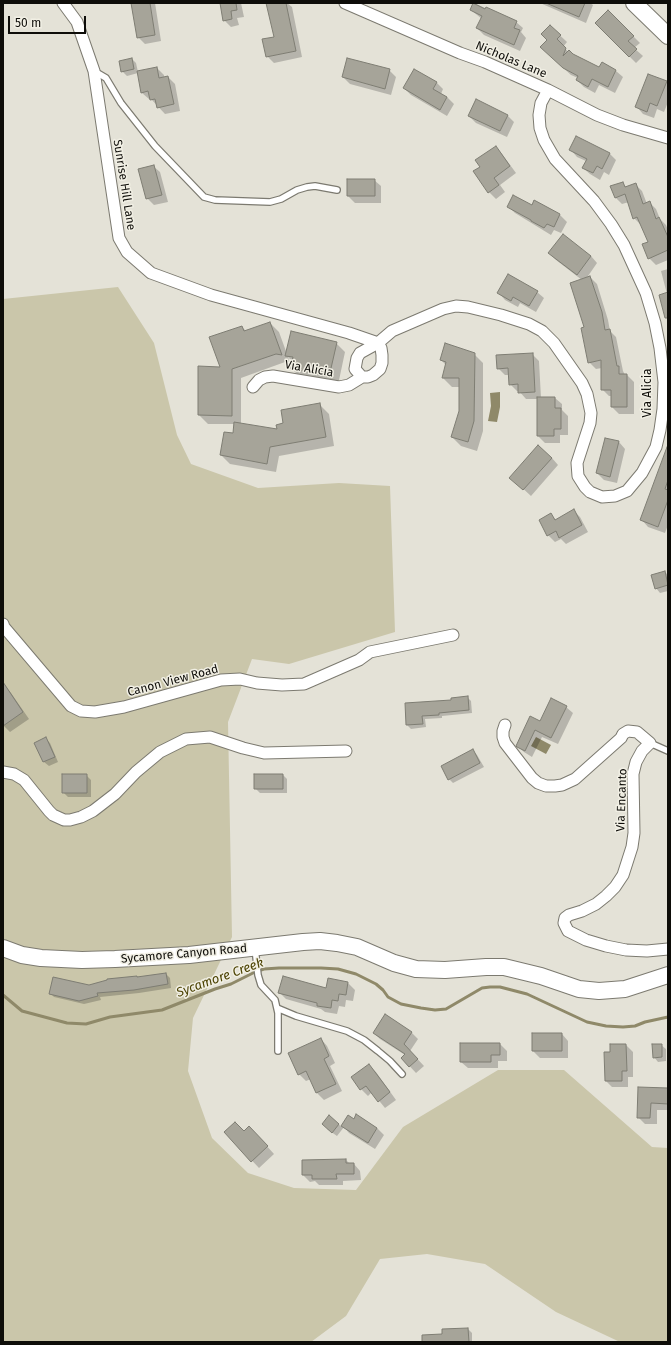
<!DOCTYPE html>
<style>
body{margin:0}
#map{position:relative;width:671px;height:1345px;overflow:hidden;background:#e4e2d7;font-family:"Fira Sans",sans-serif}
canvas{display:block}
.frame{position:absolute;inset:0;border:4px solid #0e0d09;pointer-events:none}
.scale{position:absolute;left:8px;top:16px;width:78px;height:18px;box-sizing:border-box;border:2px solid #0e0d09;border-top:0;padding-left:5px;font-size:12px;line-height:14px;white-space:nowrap;color:#0e0d09;-webkit-text-stroke:3px #f1efe4;paint-order:stroke}
</style>
<div id="map">
<canvas width="671" height="1345"></canvas>
<div class="frame"></div>
<div class="scale">50 m</div>
</div>
<script>
const g = document.querySelector('canvas').getContext('2d');
g.lineJoin = 'round';
function paint(path, color) { g.fillStyle = color; g.fill(path, 'evenodd'); }
const poly = rows => new Path2D(rows.map(r => 'M' + r).join(''));
function stroke(path, color, width, dash) { g.strokeStyle = color; g.lineWidth = width; g.lineCap = dash ? 'butt' : 'round'; g.setLineDash(dash || []); g.stroke(path); }
function write(font, color, halo, rows, align = 'center') {
  g.font = font + ' "Fira Sans",sans-serif'; g.lineWidth = 3; g.setLineDash([]); g.textBaseline = 'middle'; g.strokeStyle = halo; g.fillStyle = color; for (const [text, x, y, turn = 0] of rows) {
    g.save(); g.translate(x, y); g.rotate((+turn || 0) * Math.PI / 180); g.textAlign = isNaN(turn) ? turn : align; if (halo) g.strokeText(text, 0, 0); g.fillText(text, 0, 0); g.restore();
  }
}
paint(poly([
 [118,287,154,343,177,435,191,464,258,488,339,483,390,486,395,632,289,664,252,659,228,722,232,937,193,1018,188,1071,212,1138,248,1173,294,1188,356,1190,403,1127,498,1070,564,1070,652,1147,668,1148,668,1342,620,1342,556,1312,485,1264,427,1254,380,1259,346,1316,311,1342,3,1342,3,299]
]), '#cac6aa');
paint(poly([
 [500,392,500,407,497,422,488,421,491,406,490,393],
 [536,737,551,745,546,754,531,746]
]), '#8f8969');
paint(poly([
 [132,3,155,3,161,41,145,44,138,37],
 [221,3,241,3,244,17,237,18,239,25,231,27,224,20],
 [272,3,287,3,292,7,302,57,274,63,267,56,275,37],
 [474,3,516,22,523,28,521,32,526,38,520,51,484,35,477,28,482,19,471,10],
 [540,3,590,3,593,5,586,23],
 [608,11,640,43,634,48,643,56,636,63,596,23],
 [550,26,567,42,563,47,572,55,600,69,602,64,616,71,623,77,615,93,599,85,595,93,584,87,577,80,578,78,571,75,548,54,548,40],
 [132,59,136,63,138,72,157,68,164,75,164,78,168,77,175,84,180,111,165,114,151,99,149,99,142,93,138,73,127,76,122,71],
 [389,70,396,77,391,95,350,84,343,77],
 [666,82,668,83,668,102,664,112,657,109,654,118,643,114,637,107],
 [437,83,443,89,441,94,447,97,454,104,447,116,411,95,404,88],
 [507,115,514,122,507,137,476,123,469,116],
 [495,147,502,154,516,173,500,185,505,192,496,199,489,192,481,167],
 [571,150,610,154,616,160,609,175,604,172,600,180,590,174,583,168,586,161,577,157],
 [153,166,160,172,168,202,154,205,147,198],
 [374,180,381,186,381,203,355,203,348,196],
 [622,183,627,188,636,185,642,191,647,204,650,203,656,209,660,219,666,225,668,230,668,260,656,265,649,258,649,242,641,225,634,218,629,202,622,204,616,198],
 [534,201,560,215,567,222,561,233,554,230,551,235,515,213,508,206,532,206],
 [563,235,591,256,597,263,586,279,590,277,597,284,608,320,610,331,616,337,623,371,625,375,627,375,634,382,634,414,619,414,612,407,612,396,609,396,602,389,602,368,596,369,589,362,585,328,582,280,556,260,549,253],
 [668,269,668,312,667,294,661,271],
 [537,292,544,298,536,312,520,303,518,307,505,300,499,293],
 [270,323,279,332,287,354,336,343,345,352,338,385,300,377,291,368,293,362,288,357,290,363,285,362,241,378,241,424,278,431,284,424,319,404,329,414,334,446,279,456,276,472,230,464,221,455,233,434,235,424,208,424,199,415,242,327,246,331],
 [474,354,483,363,483,431,477,451,461,446,452,437,460,411,460,387,452,387,443,378,446,365,441,360],
 [532,354,539,361,541,398,555,398,562,404,562,410,568,416,568,435,560,435,560,443,545,443,538,436,538,399,526,399,519,391,517,391,510,384,510,375,505,375,498,368],
 [619,442,625,449,617,483,604,480,597,473],
 [552,458,558,465,531,496,518,484],
 [668,463,668,525,665,533,648,527,642,520],
 [574,511,580,517,588,532,566,544,561,539,555,542,548,535,551,515,556,520],
 [665,572,668,575,668,591,660,593,656,588],
 [5,686,11,693,29,719,10,732,3,725,3,687],
 [467,697,471,701,472,713,442,716,442,718,425,719,426,727,411,729,407,725,406,704,452,701],
 [566,707,573,713,558,744,542,737,532,757,524,752,517,746,540,722],
 [46,739,50,743,58,762,49,766,44,762,36,743],
 [473,751,477,755,484,767,453,783,449,779],
 [86,775,91,780,91,797,68,797,63,792],
 [283,775,287,779,287,793,260,793,255,788],
 [166,974,170,978,171,988,139,993,100,997,101,1000,84,1004,54,997,50,993],
 [348,983,355,990,353,1001,346,1000,345,1007,339,1006,337,1014,325,1012,321,1009,286,999,279,992,327,990],
 [411,1032,418,1039,410,1051,424,1066,416,1073,402,1058,405,1055,380,1039,374,1033],
 [562,1034,568,1041,568,1058,540,1058,533,1051],
 [321,1039,327,1046,335,1063,330,1066,342,1091,324,1100,317,1093,311,1079,306,1081,299,1074],
 [500,1044,507,1051,507,1061,498,1061,498,1068,468,1068,461,1062],
 [626,1045,633,1052,633,1077,628,1077,628,1087,612,1087,606,1081],
 [661,1045,666,1049,666,1061,658,1062,654,1057],
 [369,1066,376,1072,396,1100,385,1108,372,1092,368,1096,361,1089],
 [639,1088,668,1089,668,1110,657,1110,657,1124,645,1124,638,1117],
 [357,1116,377,1128,384,1135,375,1149,349,1133,344,1127,337,1136,327,1129,338,1124,342,1127,348,1117,354,1120],
 [225,1132,244,1132,256,1134,274,1154,259,1168],
 [346,1160,350,1164,354,1164,360,1171,361,1180,343,1181,343,1185,319,1185,315,1181,310,1182,303,1175],
 [468,1329,472,1333,472,1342,433,1342,443,1335]
]), '#0003');
stroke(poly([
 [3,995,22,1011,67,1023,86,1024,110,1017,162,1010,215,989,231,984,255,972,264,969,279,968,321,968,338,969,356,974,376,984,383,990,388,997,401,1004,421,1008,435,1010,446,1009,482,988,490,987,500,987,527,994,587,1022,606,1026,623,1027,635,1026,645,1022,668,1017]
]), '#8f8969', 3);
const building = poly([
 [131,3,150,3,155,35,137,38,131,3],
 [220,3,236,3,237,10,231,11,232,19,223,21,220,3],
 [266,3,286,3,296,51,266,57,262,39,274,37,266,3],
 [473,3,485,9,486,7,517,21,514,28,520,30,514,45,476,28,482,16,470,10,473,3],
 [546,3,585,3,579,17,546,3],
 [608,10,634,36,628,41,637,49,629,57,595,23,608,10],
 [550,25,561,35,557,39,566,48,563,56,569,50,573,54,599,67,602,62,616,70,608,87,592,79,588,87,576,80,578,76,563,68,540,47,547,40,541,34,550,25],
 [132,58,134,69,121,72,119,61,132,58],
 [347,58,390,69,385,89,342,77,347,58],
 [157,67,159,78,168,76,174,104,157,108,155,99,150,100,148,91,141,93,137,71,157,67],
 [414,69,437,82,433,89,447,97,440,110,403,88,414,69],
 [648,74,667,81,657,106,650,103,647,112,635,107,648,74],
 [476,99,508,115,500,131,468,116,476,99],
 [576,136,610,153,602,169,597,166,593,173,582,168,587,159,569,150,576,136],
 [496,146,510,166,494,178,499,185,488,193,473,171,480,167,475,160,496,146],
 [154,165,162,195,146,199,138,169,154,165],
 [347,179,375,179,375,196,347,196,347,179],
 [623,182,625,187,636,183,643,204,650,201,656,219,659,217,668,237,668,250,648,259,642,244,648,242,637,217,633,219,625,194,615,198,610,186,623,182],
 [513,195,532,205,534,200,560,214,554,227,547,224,544,228,531,221,531,220,507,207,513,195],
 [563,234,591,256,577,275,548,253,563,234],
 [508,274,538,291,529,306,513,297,511,301,497,293,508,274],
 [590,276,602,312,605,330,610,329,617,366,619,366,619,374,627,374,627,407,611,407,611,390,601,390,601,360,588,363,581,328,584,327,570,283,590,276],
 [668,292,668,318,665,318,659,295,668,292],
 [270,322,282,355,276,354,232,369,232,416,198,415,198,366,220,367,209,337,242,326,244,331,270,322],
 [291,331,337,342,329,377,290,368,293,357,285,356,291,331],
 [445,343,475,353,474,421,468,442,451,437,459,411,459,378,442,378,446,362,440,360,445,343],
 [533,353,535,392,518,393,518,384,509,385,508,368,497,369,496,355,533,353],
 [537,397,555,397,555,408,561,408,561,429,554,429,554,436,537,436,537,397],
 [320,403,326,437,270,447,267,464,220,455,224,432,233,433,234,422,277,429,276,425,283,423,281,410,320,403],
 [605,438,619,441,610,477,596,473,605,438],
 [538,445,552,458,523,490,509,478,538,445],
 [667,447,668,447,668,480,665,489,668,490,668,500,658,527,640,520,667,447],
 [574,509,582,525,559,538,556,531,547,536,539,520,551,513,555,520,574,509],
 [665,571,668,585,655,589,651,575,665,571],
 [3,682,23,712,3,726,3,682],
 [468,696,469,710,439,713,439,715,422,716,423,724,406,725,405,703,451,700,451,698,468,696],
 [551,698,567,706,551,738,535,730,525,751,517,747,516,746,530,716,540,721,551,698],
 [46,737,55,757,43,762,34,743,46,737],
 [473,749,480,763,448,780,441,766,473,749],
 [62,774,87,774,87,793,62,793,62,774],
 [254,774,283,774,283,789,254,789,254,774],
 [166,973,168,984,134,990,97,993,98,996,79,1001,49,994,53,977,89,985,107,980,107,979,137,976,137,977,166,973],
 [283,976,326,988,328,978,348,982,346,995,339,994,338,1001,332,1000,331,1008,317,1006,317,1003,278,993,283,976],
 [385,1014,412,1032,404,1044,418,1059,409,1067,401,1058,405,1054,373,1033,385,1014],
 [532,1033,562,1033,562,1051,532,1051,532,1033],
 [321,1038,329,1056,324,1059,336,1084,316,1093,306,1071,298,1075,288,1053,321,1038],
 [460,1043,500,1043,500,1055,491,1055,491,1062,460,1062,460,1043],
 [610,1044,626,1044,627,1071,622,1071,622,1081,605,1081,604,1052,610,1052,610,1044],
 [652,1044,662,1044,662,1057,653,1058,652,1044],
 [369,1064,390,1092,378,1102,366,1086,360,1090,351,1077,369,1064],
 [638,1087,668,1088,668,1104,651,1103,650,1118,637,1118,638,1087],
 [356,1114,377,1128,368,1143,341,1126,348,1115,354,1119,356,1114],
 [329,1115,339,1124,332,1133,322,1124,329,1115],
 [235,1122,244,1131,249,1126,268,1146,251,1162,224,1132,235,1122],
 [346,1159,346,1163,354,1163,354,1174,336,1174,337,1179,312,1179,312,1175,302,1175,302,1160,346,1159],
 [468,1328,469,1342,422,1342,422,1335,442,1334,442,1329,468,1328]
]);
paint(building, '#a6a499');
stroke(building, '#7e7d73', 1);
const lane = poly([
 [94,71,106,78,121,103,155,146,204,197,215,200,270,202,281,199,297,190,307,187,315,186,337,190],
 [650,743,668,751],
 [255,948,258,975,261,985,275,1000,278,1013,278,1051],
 [277,1008,296,1016,347,1031,364,1040,378,1051,390,1061,402,1074]
]);
const street = poly([
 [63,3,77,22,94,71,119,238,127,252,151,273,211,295,349,333,378,343],
 [345,3,460,53,485,62,548,90,597,115,623,125,668,138],
 [378,343,381,348,382,355,382,363,380,369,373,375,368,377,362,377,355,369,357,358,360,353,378,343,392,331,443,309,456,306,468,307,501,315,529,324,542,331,554,343,582,383,587,394,591,413,590,423,577,463,578,476,585,487,590,492,602,497,615,496,627,491,642,473,656,447,660,430,663,409,664,382,660,348,655,323,646,293,624,245,611,224,594,201,555,159,544,140,540,128,539,115,541,103,548,90],
 [253,387,259,380,265,377,273,376,339,387,349,385,362,377],
 [3,624,4,627,71,706,81,711,95,712,124,707,221,680,240,679,257,683,282,685,304,684,359,660,370,652,453,635],
 [505,725,503,731,503,737,505,743,532,778,538,783,546,786,555,786,562,785,575,779,621,738,623,734,628,731,637,732,650,743,642,751,636,762,633,774,634,833,632,847,623,875,615,887,606,896,596,904,582,911,569,915,565,918,564,923,568,931,586,940,606,946,626,950,647,951,668,949],
 [3,772,14,774,24,780,49,811,53,815,64,820,70,820,81,817,93,811,115,794,136,772,160,752,186,739,210,737,243,748,264,753,346,751]
]);
const secondary = poly([
 [634,3,668,36],
 [3,948,22,955,41,958,82,960,115,959,189,955,303,942,320,941,337,943,357,947,394,963,416,969,445,970,486,967,504,967,541,976,579,989,599,991,625,989,668,975]
]);
stroke(lane, '#7c7a70', 8);
stroke(street, '#7c7a70', 13);
stroke(secondary, '#7c7a70', 18);
stroke(lane, '#fff', 5.5);
stroke(street, '#fff', 11);
stroke(secondary, '#fff', 16);
write('12px', '#0e0d09', '#f1efe4', [
 ["Nicholas Lane",511,60,23],
 ["Sunrise Hill Lane",124,185,81],
 ["Via Alicia",309,369,10],
 ["Via Alicia",648,393,-90],
 ["Canon View Road",173,681,-15],
 ["Via Encanto",622,800,-88],
 ["Sycamore Canyon Road",184,954,-5]
]);
write('italic 13px', '#4b4202', '#f1efe4', [
 ["Sycamore Creek",220,978,-20]
]);
</script>
